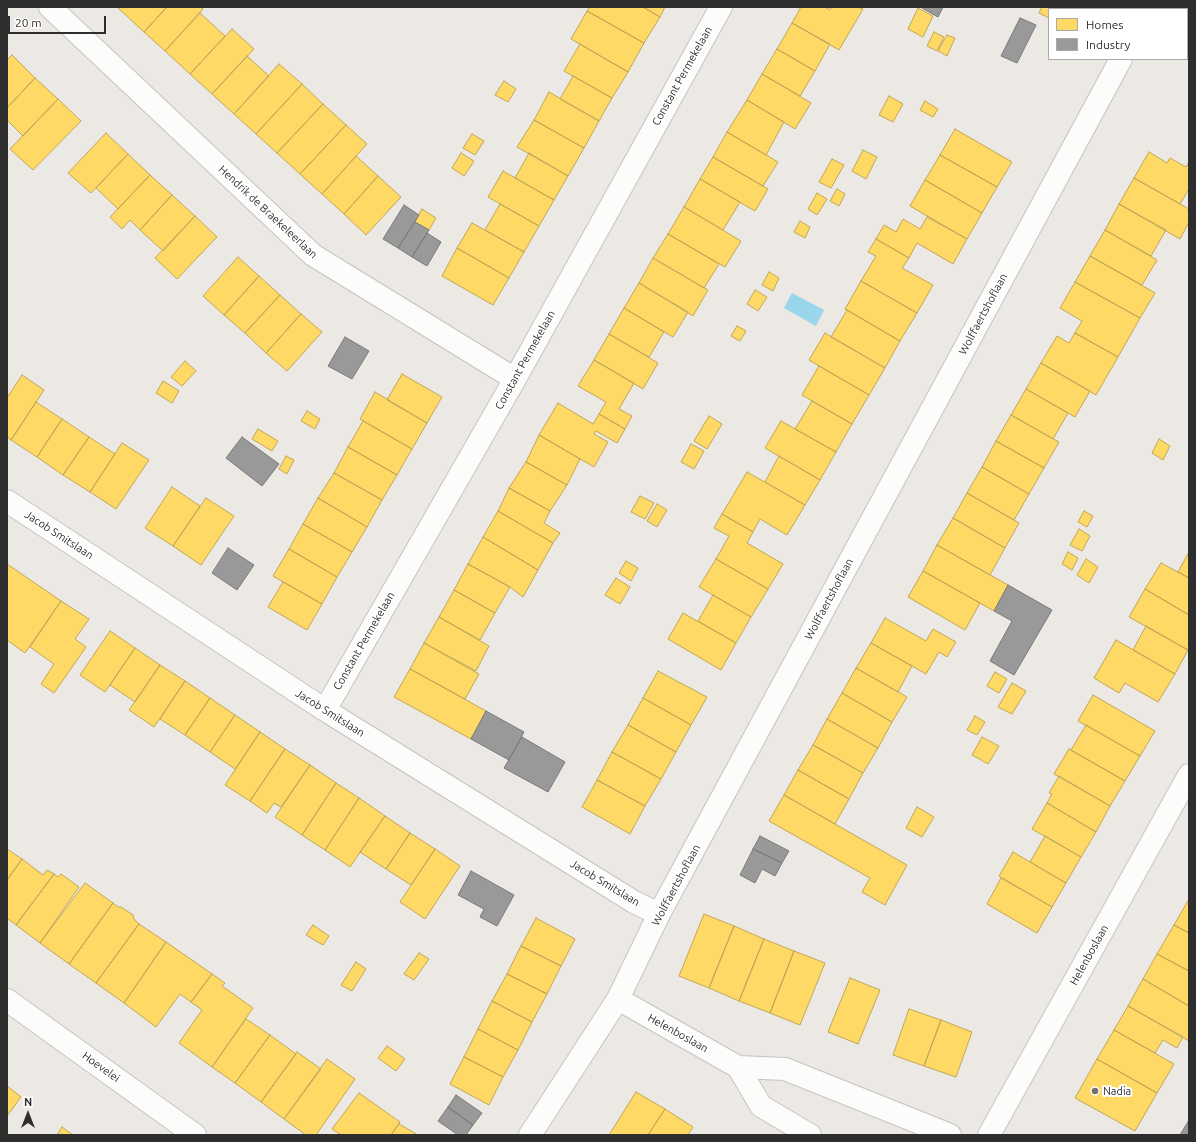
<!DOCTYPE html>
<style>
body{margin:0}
#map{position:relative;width:1196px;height:1142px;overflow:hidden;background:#ece8e4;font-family:Ubuntu,sans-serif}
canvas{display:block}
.frame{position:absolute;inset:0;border:8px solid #2e2e2e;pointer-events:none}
.legend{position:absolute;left:1048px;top:8px;width:140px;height:52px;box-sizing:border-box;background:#fff;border:1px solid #ababab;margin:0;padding:5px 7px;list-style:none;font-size:12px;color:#2e2e2e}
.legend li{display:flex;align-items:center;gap:8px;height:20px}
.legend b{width:20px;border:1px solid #ababab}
.north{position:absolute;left:8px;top:1094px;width:40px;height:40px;-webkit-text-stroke:3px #fff;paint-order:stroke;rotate:0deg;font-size:11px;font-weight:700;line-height:16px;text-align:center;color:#2e2e2e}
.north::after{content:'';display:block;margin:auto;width:14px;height:18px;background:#2e2e2e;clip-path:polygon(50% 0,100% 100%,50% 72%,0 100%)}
.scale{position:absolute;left:8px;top:16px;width:98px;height:18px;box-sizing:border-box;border:2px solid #2e2e2e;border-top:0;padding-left:5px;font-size:12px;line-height:14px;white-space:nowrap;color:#2e2e2e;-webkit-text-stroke:3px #fff;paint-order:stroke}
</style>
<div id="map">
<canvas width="1196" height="1142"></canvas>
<div class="frame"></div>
<ul class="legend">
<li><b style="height:11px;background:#ffd966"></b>Homes</li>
<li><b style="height:11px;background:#999"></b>Industry</li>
</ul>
<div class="north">N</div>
<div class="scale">20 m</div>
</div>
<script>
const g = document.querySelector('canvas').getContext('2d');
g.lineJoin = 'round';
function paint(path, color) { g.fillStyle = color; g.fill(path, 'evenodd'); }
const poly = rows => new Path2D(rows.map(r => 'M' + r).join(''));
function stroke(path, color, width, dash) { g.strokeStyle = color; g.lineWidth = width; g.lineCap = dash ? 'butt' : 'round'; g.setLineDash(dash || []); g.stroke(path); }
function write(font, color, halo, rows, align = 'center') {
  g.font = font + ' Ubuntu,sans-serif'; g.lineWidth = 4; g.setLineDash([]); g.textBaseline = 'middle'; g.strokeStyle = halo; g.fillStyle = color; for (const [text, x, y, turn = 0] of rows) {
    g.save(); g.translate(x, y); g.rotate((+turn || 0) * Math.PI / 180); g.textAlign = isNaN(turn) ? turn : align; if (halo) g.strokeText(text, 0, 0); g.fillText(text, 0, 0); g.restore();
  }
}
paint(poly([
 [792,293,824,310,816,326,784,308]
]), '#99d6ec');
const homes = poly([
 [119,7,167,7,144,32,118,8,119,7],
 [167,7,201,7,203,9,165,51,144,32,167,7],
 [590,7,643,7,660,17,644,43,587,11,590,7],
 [643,7,665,7,660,17,643,7],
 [801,7,825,7,830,10,832,7,858,7,863,9,839,50,792,23,801,7],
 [1042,7,1094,7,1093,9,1049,9,1049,18,1039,13,1042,7],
 [918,8,933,16,923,37,908,29,918,8],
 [587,11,644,43,628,72,571,39,587,11],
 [200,13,225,36,190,74,165,51,200,13],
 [792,23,830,44,815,71,777,49,792,23],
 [232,29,254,49,212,94,190,74,232,29],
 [934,32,944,37,937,51,927,46,934,32],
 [947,35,955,38,947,56,938,51,947,35],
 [580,44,628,72,612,98,564,71,580,44],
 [777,49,815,71,800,96,762,74,777,49],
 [12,55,35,78,7,108,7,60,12,55],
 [247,56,269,76,234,114,212,94,247,56],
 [279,64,302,84,256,134,234,114,279,64],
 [762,74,811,103,795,129,747,100,762,74],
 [573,76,612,98,599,121,560,99,573,76],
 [35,78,58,99,23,136,7,120,7,108,35,78],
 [504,81,516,89,508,102,495,95,504,81],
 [302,84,323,104,277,153,256,134,302,84],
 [549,92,599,121,584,148,534,120,549,92],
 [889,96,903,104,893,122,879,115,889,96],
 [58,99,81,121,33,170,10,149,58,99],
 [747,100,784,122,766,155,727,132,747,100],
 [925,101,938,109,933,117,920,110,925,101],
 [323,104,346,125,300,174,277,153,323,104],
 [534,120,584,148,568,176,517,147,534,120],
 [346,125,367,144,322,194,300,174,346,125],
 [955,129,1012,162,997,187,940,155,955,129],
 [727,132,778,162,763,186,713,157,727,132],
 [106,133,128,154,91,193,68,173,106,133],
 [472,134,484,141,475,155,463,148,472,134],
 [863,150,877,157,866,179,852,171,863,150],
 [1149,152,1167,163,1170,158,1186,167,1189,162,1189,189,1180,204,1134,178,1149,152],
 [461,153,474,161,464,176,452,168,461,153],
 [529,153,568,176,554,200,515,178,529,153],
 [128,154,150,175,118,209,96,188,128,154],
 [940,155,997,187,982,213,925,180,940,155],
 [356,156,378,176,344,214,322,194,356,156],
 [713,157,768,189,755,211,700,179,713,157],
 [832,159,844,165,831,188,819,182,832,159],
 [503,171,554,200,539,226,488,197,503,171],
 [150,175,172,195,140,230,130,220,122,229,110,217,150,175],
 [378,176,401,197,366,235,344,214,378,176],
 [1134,178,1189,209,1189,222,1180,239,1119,204,1134,178],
 [700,179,740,202,723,230,684,207,700,179],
 [925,180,982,213,967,239,910,206,925,180],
 [837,189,845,194,839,206,830,201,837,189],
 [817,193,827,199,817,215,808,209,817,193],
 [172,195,195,216,163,251,140,230,172,195],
 [500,204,539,226,524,252,485,230,500,204],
 [1119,204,1166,230,1151,256,1105,230,1119,204],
 [684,207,741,241,725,267,668,234,684,207],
 [422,209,436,218,429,230,415,222,422,209],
 [195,216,217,237,177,279,155,258,195,216],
 [927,217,967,239,953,264,917,243,909,258,876,239,884,225,896,232,903,219,920,229,927,217],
 [800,221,810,227,805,238,794,232,800,221],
 [472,223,524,252,509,278,457,248,472,223],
 [1105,230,1157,260,1142,285,1090,256,1105,230],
 [668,234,719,264,704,288,653,258,668,234],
 [876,239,909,258,902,268,933,285,917,313,861,281,876,256,868,252,876,239],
 [457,248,509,278,493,305,442,276,457,248],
 [1090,256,1155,293,1140,318,1075,282,1090,256],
 [238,257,259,276,224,315,203,296,238,257],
 [653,258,708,290,693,316,639,283,653,258],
 [769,272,779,278,773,291,762,285,769,272],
 [259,276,280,295,245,333,224,315,259,276],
 [861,281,917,313,900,341,845,309,861,281],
 [1075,282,1140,318,1118,357,1075,333,1082,321,1060,308,1075,282],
 [639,283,688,312,673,337,624,308,639,283],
 [755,290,767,297,758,311,747,304,755,290],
 [280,295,301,314,266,353,245,333,280,295],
 [624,308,664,332,649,357,609,334,624,308],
 [847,310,900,341,885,368,831,337,847,310],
 [301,314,322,332,287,371,266,353,301,314],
 [737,326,746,331,740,341,731,336,737,326],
 [825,333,885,368,869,395,809,360,825,333],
 [1075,333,1118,357,1096,395,1041,363,1057,336,1069,343,1075,333],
 [609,334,658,363,643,389,594,360,609,334],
 [594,360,634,383,619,409,632,416,625,429,599,414,606,402,578,386,594,360],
 [185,361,196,371,182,386,171,377,185,361],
 [1041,363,1090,391,1075,417,1026,389,1041,363],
 [819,366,869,395,852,424,802,395,819,366],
 [402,374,442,397,427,423,387,400,402,374],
 [22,375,44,390,11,440,7,437,7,398,22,375],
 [163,381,179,391,172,403,156,393,163,381],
 [1026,389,1068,413,1053,439,1011,415,1026,389],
 [375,392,427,423,412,449,360,419,375,392],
 [812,401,852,424,836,452,795,429,812,401],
 [36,402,62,419,37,457,11,440,36,402],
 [558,403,593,424,599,414,625,429,617,443,596,431,594,434,608,442,594,467,539,435,558,403],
 [307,411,320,419,315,429,301,421,307,411],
 [1011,415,1059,442,1044,468,996,441,1011,415],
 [709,416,722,424,707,449,694,441,709,416],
 [62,419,89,437,63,475,37,457,62,419],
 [363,421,412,449,397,475,348,447,363,421],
 [781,421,836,452,820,480,765,448,781,421],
 [258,429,278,441,272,451,252,439,258,429],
 [539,435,580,459,567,485,526,462,539,435],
 [89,437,115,454,90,492,63,475,89,437],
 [1159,439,1170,446,1163,460,1152,453,1159,439],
 [996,441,1044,468,1029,494,982,467,996,441],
 [122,443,149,460,116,509,90,492,122,443],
 [691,444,704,451,694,469,681,462,691,444],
 [348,447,397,475,382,500,334,473,348,447],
 [286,456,294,460,287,474,279,469,286,456],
 [779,456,820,480,805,505,765,482,779,456],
 [526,462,567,485,550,511,509,488,526,462],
 [982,467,1029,494,1014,520,967,493,982,467],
 [747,472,805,505,787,535,760,519,753,532,722,514,747,472],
 [334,473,382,500,367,527,318,498,334,473],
 [172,487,200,506,173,546,145,528,172,487],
 [509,488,550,511,544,523,560,533,553,543,498,511,509,488],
 [967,493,1019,523,1005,548,953,518,967,493],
 [640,496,654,503,645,519,631,512,640,496],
 [206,498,234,516,201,565,173,546,206,498],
 [318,498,367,527,352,552,303,524,318,498],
 [657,504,667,510,657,527,647,521,657,504],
 [498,511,553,543,538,570,483,537,498,511],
 [1084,511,1093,516,1087,527,1078,522,1084,511],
 [722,514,753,532,747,543,783,564,768,589,716,559,729,536,714,528,722,514],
 [953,518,1005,548,990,575,937,545,953,518],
 [303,524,352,552,337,577,289,549,303,524],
 [1079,529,1090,536,1082,551,1070,545,1079,529],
 [483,537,538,570,523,597,510,587,468,564,483,537],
 [937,545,1008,585,994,611,923,571,937,545],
 [289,549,337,577,322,604,273,576,289,549],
 [1068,552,1078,558,1072,570,1062,564,1068,552],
 [1189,552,1189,578,1178,572,1189,552],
 [716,559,768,589,751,617,699,587,716,559],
 [1086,559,1098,567,1089,583,1077,575,1086,559],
 [626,561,638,568,631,581,619,573,626,561],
 [1161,563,1189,578,1189,615,1145,589,1161,563],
 [7,564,61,601,25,653,7,640,7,564],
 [468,564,510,587,495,613,454,590,468,564],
 [923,571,980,603,965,630,908,597,923,571],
 [616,578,630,587,620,604,605,595,616,578],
 [283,582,322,604,307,630,268,607,283,582],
 [1145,589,1189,615,1189,649,1188,650,1129,617,1145,589],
 [454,590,495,613,480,640,439,617,454,590],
 [713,595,751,617,736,643,698,621,713,595],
 [61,601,89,619,75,639,86,647,54,693,41,684,54,664,30,647,61,601],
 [683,613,736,643,721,670,668,639,683,613],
 [439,617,489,646,476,671,424,643,439,617],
 [885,618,926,641,933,629,956,642,947,657,939,652,926,674,871,643,885,618],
 [1146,626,1188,650,1175,674,1133,650,1146,626],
 [110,631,135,648,105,692,80,675,110,631],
 [1116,640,1175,674,1158,702,1125,683,1119,693,1094,678,1116,640],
 [424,643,479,674,465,699,410,669,424,643],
 [871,643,912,666,898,692,856,668,871,643],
 [135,648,160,665,135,702,110,685,135,648],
 [160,665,185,681,154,727,129,710,160,665],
 [856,668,907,697,892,722,842,693,856,668],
 [410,669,486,711,471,739,394,697,410,669],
 [658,671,707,697,691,725,643,698,658,671],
 [995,672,1007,679,999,693,987,686,995,672],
 [185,681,210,698,185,735,160,719,185,681],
 [1012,683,1026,691,1012,714,998,707,1012,683],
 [842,693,892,722,878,748,827,719,842,693],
 [1093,695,1155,731,1140,756,1078,721,1093,695],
 [210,698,235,715,210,752,185,735,210,698],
 [643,698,691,725,676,752,628,725,643,698],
 [235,715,260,732,235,769,210,752,235,715],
 [975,716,985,722,977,735,967,730,975,716],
 [827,719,878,748,863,773,813,745,827,719],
 [628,725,676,752,661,779,612,752,628,725],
 [1086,725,1140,756,1125,781,1071,750,1086,725],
 [260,732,285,749,250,801,225,785,260,732],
 [982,737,999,746,988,764,972,755,982,737],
 [813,745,863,773,849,799,798,770,813,745],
 [285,749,310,765,281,807,274,803,267,813,250,801,285,749],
 [1069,749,1125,781,1110,806,1054,774,1069,749],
 [612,752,661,779,645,806,597,780,612,752],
 [310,765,336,783,302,835,275,817,310,765],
 [798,770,849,799,835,824,784,795,798,770],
 [1059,776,1110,806,1096,832,1047,803,1052,794,1049,793,1059,776],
 [597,780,645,806,630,834,582,807,597,780],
 [336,783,359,798,325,850,302,835,336,783],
 [784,795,907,865,885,905,862,892,870,878,769,821,784,795],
 [359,798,385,816,350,867,325,850,359,798],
 [1047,803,1096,832,1081,857,1032,829,1047,803],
 [917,807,934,817,922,837,906,828,917,807],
 [385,816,410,833,386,869,360,852,385,816],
 [410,833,435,849,411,885,386,869,410,833],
 [1045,836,1081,857,1066,883,1030,862,1045,836],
 [7,849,22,859,7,880,7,849],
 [435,849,460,866,425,919,400,902,435,849],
 [1013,852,1066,883,1052,907,999,876,1013,852],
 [22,859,43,875,47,870,54,874,16,925,7,918,7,880,22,859],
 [54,874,58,877,61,874,79,887,40,943,16,925,54,874],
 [1001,878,1052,907,1037,933,987,904,1001,878],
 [85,883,113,903,69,964,40,943,85,883],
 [1189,899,1189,933,1174,925,1189,899],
 [113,903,118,907,121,907,133,915,134,919,139,924,96,983,69,964,113,903],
 [704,914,734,926,709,988,679,976,704,914],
 [536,918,575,939,561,966,521,946,536,918],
 [139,924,166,942,124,1003,96,983,139,924],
 [313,925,329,936,323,945,306,935,313,925],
 [1174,925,1189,933,1189,971,1157,954,1174,925],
 [734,926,764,939,739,1001,709,988,734,926],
 [764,939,794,951,770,1013,739,1001,764,939],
 [166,942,212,974,191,1002,180,994,156,1027,124,1003,166,942],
 [521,946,561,966,547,994,507,974,521,946],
 [794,951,825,963,800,1025,770,1013,794,951],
 [419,953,429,959,414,980,404,974,419,953],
 [1157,954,1189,971,1189,1006,1143,979,1157,954],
 [356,962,366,969,352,991,341,985,356,962],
 [212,974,225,983,222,986,253,1008,212,1067,179,1043,202,1010,191,1002,212,974],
 [507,974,547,994,532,1022,492,1001,507,974],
 [850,978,880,990,858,1044,828,1032,850,978],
 [1143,979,1189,1006,1189,1041,1128,1006,1143,979],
 [492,1001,532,1022,518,1050,478,1029,492,1001],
 [1128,1006,1183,1037,1177,1048,1163,1040,1155,1053,1114,1030,1128,1006],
 [909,1009,941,1020,924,1066,893,1055,909,1009],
 [246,1019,270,1035,235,1083,212,1067,246,1019],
 [941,1020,972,1032,956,1077,924,1066,941,1020],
 [478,1029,518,1050,503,1077,464,1057,478,1029],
 [1114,1030,1174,1064,1157,1093,1097,1059,1114,1030],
 [270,1035,296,1054,261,1102,235,1083,270,1035],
 [387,1046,405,1059,396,1071,378,1058,387,1046],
 [297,1052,321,1069,284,1119,261,1102,297,1052],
 [464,1057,503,1077,489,1105,450,1084,464,1057],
 [327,1059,355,1079,316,1135,306,1135,284,1119,327,1059],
 [1097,1059,1157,1093,1135,1131,1075,1098,1097,1059],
 [7,1086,21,1097,7,1116,7,1086],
 [636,1092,665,1109,648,1135,609,1135,636,1092],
 [359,1093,400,1122,391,1135,341,1135,332,1129,359,1093],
 [665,1109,693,1127,688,1135,648,1135,665,1109],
 [399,1124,418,1135,391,1135,399,1124],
 [62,1127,73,1135,57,1135,62,1127]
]);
paint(homes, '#ffd966');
stroke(homes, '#c0a655', 1);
const industry = poly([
 [923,7,943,7,938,17,922,8,923,7],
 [1020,18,1036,25,1017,63,1001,56,1020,18],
 [404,205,419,215,398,248,383,239,404,205],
 [415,222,429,230,412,257,398,248,415,222],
 [427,233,441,242,427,266,412,257,427,233],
 [345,337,369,351,352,379,328,366,345,337],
 [242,437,279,464,262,486,226,458,242,437],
 [228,548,254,565,237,590,212,573,228,548],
 [1008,585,1052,610,1014,675,990,661,1012,621,994,611,1008,585],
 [486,711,524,732,509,760,471,739,486,711],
 [522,737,565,762,548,792,504,768,522,737],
 [760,836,789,851,782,863,753,849,760,836],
 [753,849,782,863,775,876,762,869,755,883,740,875,753,849],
 [471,871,514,895,497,926,480,917,484,909,458,895,471,871],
 [456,1095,482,1113,473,1125,448,1107,456,1095],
 [448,1107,473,1125,466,1135,458,1135,438,1121,448,1107],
 [1189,1120,1189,1135,1180,1135,1189,1120]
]);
paint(industry, '#999');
stroke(industry, '#797979', 1);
const minor = poly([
 [50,7,313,255,515,379],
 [1148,9,1149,7],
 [7,501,325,710,634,902,659,914],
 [325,710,515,379,721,7],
 [618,999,738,1067,785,1069,950,1135],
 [7,1000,195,1135],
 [738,1067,761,1106,810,1135],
 [530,1135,618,999,659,914,1121,59],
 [989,1135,1189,775]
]);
stroke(minor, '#c5c4c5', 24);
stroke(minor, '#fcfcfb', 22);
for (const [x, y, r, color] of [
 [1095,1091,4,"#706f6e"]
]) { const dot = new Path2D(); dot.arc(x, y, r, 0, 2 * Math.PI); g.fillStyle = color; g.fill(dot); stroke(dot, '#fff', 1.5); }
write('11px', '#2e2e2e', '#fff', [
 ["Constant Permekelaan",682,76,-61],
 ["Hendrik de Braekeleerlaan",268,212,43],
 ["Wolffaertshoflaan",983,314,-62],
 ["Constant Permekelaan",525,360,-61],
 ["Jacob Smitslaan",59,535,33],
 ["Wolffaertshoflaan",829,599,-62],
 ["Constant Permekelaan",364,641,-60],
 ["Jacob Smitslaan",330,713,32],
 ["Jacob Smitslaan",605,883,31],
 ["Wolffaertshoflaan",676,885,-62],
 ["Helenboslaan",1089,955,-61],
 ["Helenboslaan",678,1033,29],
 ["Hoevelei",101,1067,36]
]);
write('11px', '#2e2e2e', '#fff', [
 ["Nadia",1103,1091]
], 'left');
</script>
